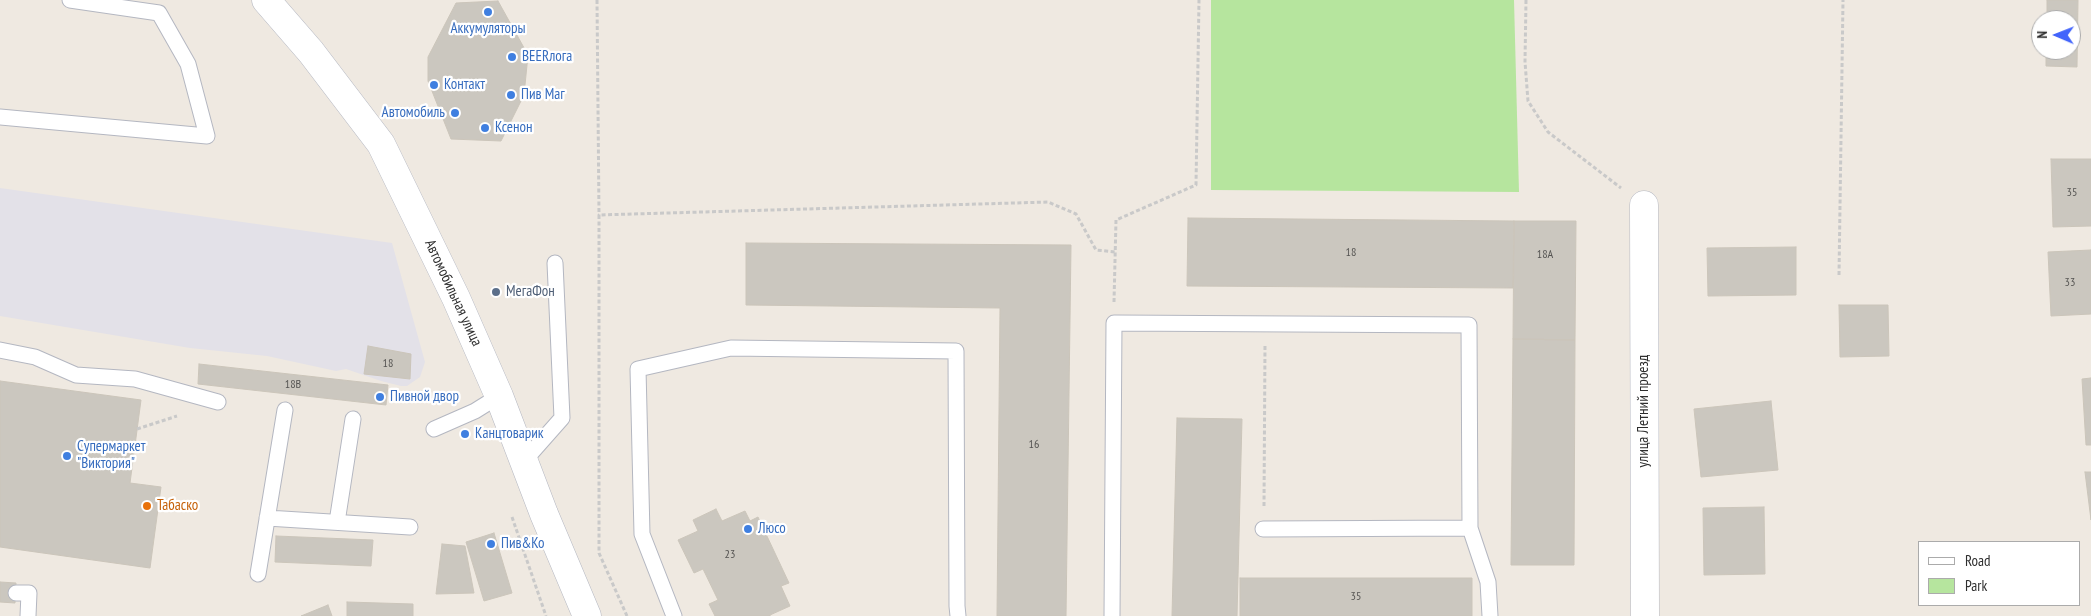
<!DOCTYPE html>
<meta charset="utf-8">
<style>
body{margin:0}
#map{position:relative;width:2091px;height:616px;overflow:hidden;background:#efe9e1;font-family:"PT Sans Narrow",sans-serif}
canvas{display:block}
.legend{position:absolute;left:1918px;top:541px;width:162px;height:65px;box-sizing:border-box;background:#fff;border:1px solid #ababab;margin:0;padding:6px 9px;list-style:none;font-size:15px;color:#2e2e2e}
.legend li{display:flex;align-items:center;gap:10px;height:25px}
.legend b{width:25px;border:1px solid #ababab}
.north{position:absolute;left:2031px;top:10px;width:50px;height:50px;box-sizing:border-box;background:#fff;border:1px solid #ababab;border-radius:50%;rotate:271deg;font-size:14px;font-weight:700;line-height:20px;text-align:center;color:#2e2e2e}
.north::after{content:'';display:block;margin:auto;width:18px;height:22px;background:#4264fb;clip-path:polygon(50% 0,100% 100%,50% 72%,0 100%)}
</style>
<div id="map">
<canvas width="2091" height="616"></canvas>
<ul class="legend">
<li><b style="height:6px;background:#fff"></b>Road</li>
<li><b style="height:14px;background:#b6e59e"></b>Park</li>
</ul>
<div class="north">N</div>
</div>
<script>
const g = document.querySelector('canvas').getContext('2d');
g.lineJoin = 'round';
function paint(path, color) { g.fillStyle = color; g.fill(path, 'evenodd'); }
const poly = rows => new Path2D(rows.map(r => 'M' + r).join(''));
function stroke(path, color, width, dash) { g.strokeStyle = color; g.lineWidth = width; g.lineCap = dash ? 'butt' : 'round'; g.setLineDash(dash || []); g.stroke(path); }
function write(font, color, halo, rows, align = 'center') {
  g.font = font + ' "PT Sans Narrow",sans-serif'; g.lineWidth = 4.5; g.setLineDash([]); g.textBaseline = 'middle'; g.strokeStyle = halo; g.fillStyle = color; for (const [text, x, y, turn = 0] of rows) {
    g.save(); g.translate(x, y); g.rotate((+turn || 0) * Math.PI / 180); g.textAlign = isNaN(turn) ? turn : align; if (halo) g.strokeText(text, 0, 0); g.fillText(text, 0, 0); g.restore();
  }
}
paint(poly([
 [0,188,392,243,425,362,420,377,407,386,401,386,381,381,346,369,336,371,267,356,190,348,0,316]
]), '#e3e1e8');
paint(poly([
 [1211,0,1514,0,1519,192,1211,190]
]), '#b6e59e');
const building = poly([
 [2047,0,2078,0,2077,67,2046,66,2046,50,2071,50,2071,20,2047,20,2047,0],
 [498,1,528,55,524,95,501,141,451,139,428,81,428,57,456,3,498,1],
 [2051,159,2091,159,2091,226,2053,227,2051,159],
 [1188,218,1514,221,1513,288,1187,286,1188,218],
 [1514,221,1576,221,1575,340,1513,339,1514,221],
 [746,243,1071,245,1066,616,997,616,1000,308,746,305,746,243],
 [1796,247,1796,295,1708,296,1707,248,1796,247],
 [2091,250,2091,314,2051,316,2048,252,2091,250],
 [1839,305,1888,305,1889,356,1840,357,1839,305],
 [1513,339,1575,340,1574,565,1511,565,1513,339],
 [368,346,411,354,410,379,364,374,368,346],
 [199,364,388,385,386,405,198,384,199,364],
 [2091,378,2091,445,2086,445,2082,379,2091,378],
 [0,381,141,400,130,483,161,487,150,568,0,547,0,381],
 [1771,401,1778,470,1701,477,1694,409,1771,401],
 [1177,418,1242,419,1237,616,1172,616,1177,418],
 [2085,472,2091,472,2091,520,2085,472],
 [1764,507,1765,574,1704,575,1703,508,1764,507],
 [716,509,722,521,745,511,750,521,758,517,789,583,781,586,790,606,770,615,770,616,715,616,709,604,718,600,703,569,694,573,678,540,698,531,693,520,716,509],
 [494,533,512,593,484,601,466,542,494,533],
 [276,536,373,540,371,566,275,562,276,536],
 [442,544,465,546,474,593,436,594,442,544],
 [1240,578,1472,578,1472,616,1240,616,1240,578],
 [0,582,16,583,15,603,0,602,0,582],
 [347,602,413,604,413,616,347,616,347,602],
 [328,605,332,616,301,616,328,605]
]);
paint(building, '#cbc7bf');
stroke(building, '#cbc5ba', 1);
const lane = poly([
 [0,117,207,136,188,64,159,13,70,0],
 [0,350,35,357,76,375,135,379,218,402],
 [434,429,475,411,499,396],
 [524,461,562,418,555,263],
 [267,518,410,527],
 [337,522,353,419],
 [1263,529,1470,528],
 [258,574,285,410],
 [16,593,29,593,28,616],
 [674,616,642,534,638,369,731,348,956,351,957,606,958,616],
 [1112,616,1114,323,1469,325,1470,528,1488,582,1490,616]
]);
const street = poly([
 [1644,205,1645,616]
]);
const secondary = poly([
 [266,0,311,52,381,144,456,298,499,396,544,514,587,616]
]);
stroke(lane, '#b4b7c1', 17);
stroke(street, '#b4b7c1', 29);
stroke(secondary, '#b4b7c1', 29);
stroke(poly([
 [597,0,599,215],
 [1526,0,1525,62,1528,101,1548,132,1621,188],
 [1839,275,1843,0],
 [1114,302,1116,220,1196,185,1199,0],
 [137,429,177,416],
 [1264,506,1265,345],
 [512,517,546,616],
 [627,616,599,553,599,215,1048,202,1076,214,1096,250,1115,252]
]), '#c9c9c9', 3, [4, 2.5]);
stroke(lane, '#fff', 15);
stroke(street, '#fff', 28);
stroke(secondary, '#fff', 28);
for (const [x, y, r, color] of [
 [488,12,5,"#3f7fe0"],
 [512,57,5,"#3f7fe0"],
 [434,85,5,"#3f7fe0"],
 [511,95,5,"#3f7fe0"],
 [455,113,5,"#3f7fe0"],
 [485,128,5,"#3f7fe0"],
 [496,292,5,"#5c6f8a"],
 [380,397,5,"#3f7fe0"],
 [465,434,5,"#3f7fe0"],
 [67,456,5,"#3f7fe0"],
 [147,506,5,"#e8710a"],
 [748,529,5,"#3f7fe0"],
 [491,544,5,"#3f7fe0"]
]) { const dot = new Path2D(); dot.arc(x, y, r, 0, 2 * Math.PI); g.fillStyle = color; g.fill(dot); stroke(dot, '#fff', 2); }
write('12px', '#555452', null, [
 ["35",2072,193],
 ["18",1351,253],
 ["18А",1545,255],
 ["33",2070,283],
 ["18",388,364],
 ["18В",293,385],
 ["16",1034,445],
 ["23",730,555],
 ["35",1356,597]
]);
write('15px', '#366cbe', '#fff', [
 ["Аккумуляторы",488,29,"center"],
 ["BEERлога",522,57],
 ["Контакт",444,85],
 ["Пив Маг",521,95],
 ["Автомобиль",445,113,"right"],
 ["Ксенон",495,128],
 ["Пивной двор",390,397],
 ["Канцтоварик",475,434],
 ["Супермаркет",77,447],
 ["\"Виктория\"",77,464],
 ["Люсо",758,529],
 ["Пив&Ко",501,544]
], 'left');
write('15px', '#4e5e75', '#fff', [
 ["МегаФон",506,292]
], 'left');
write('15px', '#2e2e2e', '#fff', [
 ["Автомобильная улица",453,293,65],
 ["улица Летний проезд",1644,411,-90]
]);
write('15px', '#c56008', '#fff', [
 ["Табаско",157,506]
], 'left');
</script>
